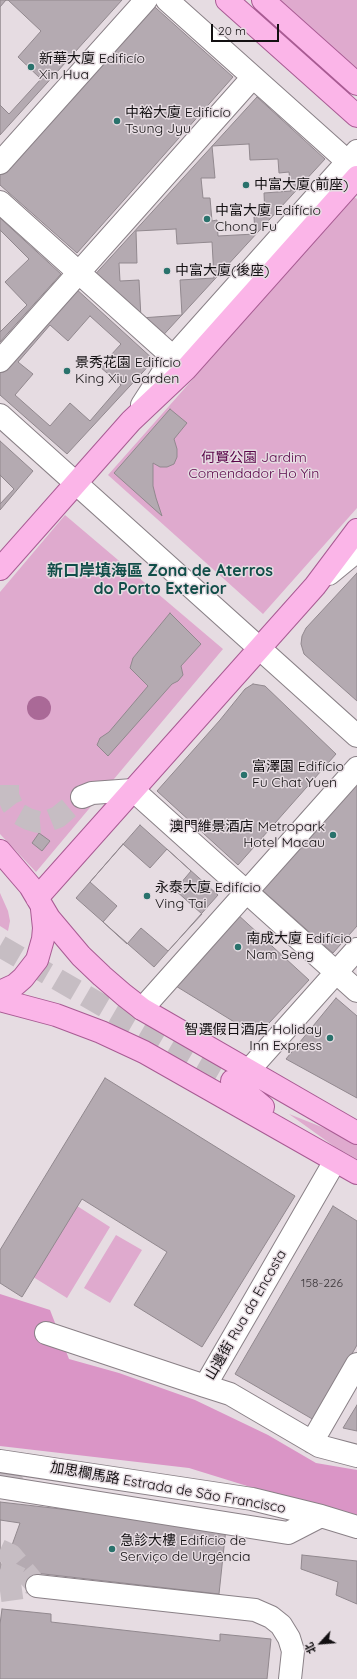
<!DOCTYPE html>
<meta charset="utf-8">
<style>
body{margin:0}
#map{position:relative;width:357px;height:1679px;overflow:hidden;background:#e6dce2;font-family:Quicksand,"Noto Sans SC",sans-serif}
canvas{display:block}
.north{position:absolute;left:301px;top:1623px;width:40px;height:40px;-webkit-text-stroke:3px #e6dce2;paint-order:stroke;rotate:244deg;font-size:11px;font-weight:700;line-height:16px;text-align:center;color:#131012}
.north::after{content:'';display:block;margin:auto;width:14px;height:18px;background:#131012;clip-path:polygon(50% 0,100% 100%,50% 72%,0 100%)}
.scale{position:absolute;left:211px;top:24px;width:68px;height:18px;box-sizing:border-box;border:2px solid #131012;border-top:0;padding-left:5px;font-size:12px;line-height:14px;white-space:nowrap;color:#131012;-webkit-text-stroke:3px #e6dce2;paint-order:stroke}
</style>
<div id="map">
<canvas width="357" height="1679"></canvas>
<div class="north">北</div>
<div class="scale">20 m</div>
</div>
<script>
const g = document.querySelector('canvas').getContext('2d');
g.lineJoin = 'round';
function paint(path, color) { g.fillStyle = color; g.fill(path, 'evenodd'); }
const poly = rows => new Path2D(rows.map(r => 'M' + r).join(''));
function stroke(path, color, width, dash) { g.strokeStyle = color; g.lineWidth = width; g.lineCap = dash ? 'butt' : 'round'; g.setLineDash(dash || []); g.stroke(path); }
function write(font, color, halo, rows, align = 'center') {
  g.font = font + ' Quicksand,"Noto Sans SC",sans-serif'; g.lineWidth = 3; g.setLineDash([]); g.textBaseline = 'middle'; g.strokeStyle = halo; g.fillStyle = color; for (const [text, x, y, turn = 0] of rows) {
    g.save(); g.translate(x, y); g.rotate((+turn || 0) * Math.PI / 180); g.textAlign = isNaN(turn) ? turn : align; if (halo) g.strokeText(text, 0, 0); g.fillText(text, 0, 0); g.restore();
  }
}
paint(poly([
 [278,0,357,0,357,71],
 [354,197,357,199,357,508,263,614,108,475],
 [65,515,223,649,36,872,0,834,0,592],
 [0,893,8,911,10,921,8,931,0,926],
 [289,1114,347,1137,357,1143,357,1159,335,1147],
 [74,1204,110,1227,67,1298,30,1275],
 [116,1235,142,1250,110,1303,84,1288]
]), '#dfaace');
paint(poly([
 [0,1294,50,1310,69,1359,119,1373,195,1400,268,1435,316,1463,357,1470,357,1520,189,1468,0,1446]
]), '#da95c6');
paint(poly([
 '27 708a12 12 0 1 1 24 0a12 12 0 1 1-24 0Z'
]), '#aa6997');
const building = poly([
 [0,0,122,0,0,135,0,0],
 [6,0,8,0,41,31,18,57,41,79,9,114,0,105,0,7,6,0],
 [147,0,233,77,77,253,0,185,0,165,147,0],
 [257,97,325,159,157,342,90,280,257,97],
 [249,144,250,160,278,159,279,173,289,172,291,191,264,193,265,216,254,217,255,234,218,236,217,220,212,221,210,198,203,198,201,178,215,178,212,146,249,144],
 [0,218,61,274,0,342,0,218],
 [176,229,177,244,212,242,214,278,180,280,182,315,141,318,139,280,120,281,119,263,137,263,136,231,176,229],
 [0,230,29,259,5,282,27,305,0,332,0,230],
 [74,287,154,360,67,454,0,395,0,368,74,287],
 [90,316,121,344,100,367,121,385,90,421,70,403,50,426,15,395,33,374,18,362,50,325,68,341,90,316],
 [170,409,187,423,174,439,177,449,177,457,174,464,167,467,160,467,153,463,153,486,156,498,162,516,114,473,170,409],
 [0,441,33,471,0,510,0,441],
 [0,475,14,489,0,504,0,475],
 [357,573,357,701,304,654,301,644,302,636,306,628,357,573],
 [170,613,201,644,181,666,183,675,178,681,172,684,108,756,97,745,100,738,109,732,148,686,130,668,133,658,170,613],
 [253,684,265,686,336,754,238,865,157,791,220,720,245,689,253,684],
 [357,780,357,926,333,953,261,889,357,780],
 [140,825,218,895,154,967,76,898,140,825],
 [39,833,50,841,42,851,32,843,39,833],
 [123,844,150,868,167,849,191,871,175,890,202,914,168,951,141,928,127,944,103,922,117,906,90,882,123,844],
 [236,913,309,980,257,1036,171,983,236,913],
 [336,998,357,1016,357,1098,286,1059,336,998],
 [105,1078,295,1196,202,1347,134,1305,167,1252,82,1199,22,1297,0,1283,0,1250,105,1078],
 [333,1206,357,1221,357,1345,314,1420,235,1374,333,1206],
 [357,1405,357,1431,343,1428,357,1405],
 [0,1502,226,1528,219,1594,0,1569,0,1502],
 [0,1520,20,1523,7,1559,4,1558,0,1570,0,1520],
 [302,1555,357,1561,357,1604,336,1595,338,1582,301,1569,302,1555],
 [2,1609,51,1614,51,1622,220,1641,220,1634,271,1639,267,1679,0,1679,0,1624,2,1609]
]);
paint(building, '#b4aab1');
stroke(building, '#91888e', 1);
stroke(poly([
 [8,785,8,796,12,805,19,814,28,819,38,822,48,821,58,817,82,797],
 [0,1483,29,1464],
 [0,1550,11,1555,37,1586],
 [0,1570,8,1572,32,1584],
 [0,1591,37,1586]
]), '#c6bdc3', 22, [22, 11]);
stroke(poly([
 [0,946,232,1081]
]), '#c6bdc3', 22, [22, 11]);
const minor = poly([
 [167,0,347,161],
 [0,163,146,0],
 [0,202,173,357],
 [0,361,253,77],
 [142,405,173,357,357,151],
 [0,415,357,736],
 [329,574,357,551],
 [82,797,92,793,133,790,357,991],
 [142,1009,357,768],
 [249,1070,357,949],
 [335,1161,205,1386,230,1394,319,1446,357,1456],
 [46,1333,205,1386],
 [312,1442,357,1364],
 [0,1461,252,1499,321,1516,357,1527],
 [0,1487,288,1533,321,1516],
 [37,1586,255,1610,271,1617,281,1625,289,1638,293,1651,290,1679]
]);
const major = poly([
 [227,0,357,116],
 [263,0,357,84],
 [0,569,131,421,186,369,357,177],
 [0,851,30,886,49,918,81,956,102,976,124,995,142,1009,357,1133],
 [37,898,315,586,357,530],
 [0,992,15,985,23,978,37,960,43,939,44,928,42,909],
 [0,1000,56,1015,101,1032,144,1052,357,1173],
 [232,1081,263,1107]
]);
stroke(minor, '#8a8187', 24);
stroke(major, '#a85b93', 24);
stroke(minor, '#fff', 22);
stroke(major, '#fbb5e8', 22);
for (const [x, y, r, color] of [
 [31,67,4,"#29726c"],
 [117,121,4,"#29726c"],
 [246,185,4,"#29726c"],
 [207,219,4,"#29726c"],
 [167,271,4,"#29726c"],
 [67,371,4,"#29726c"],
 [244,775,4,"#29726c"],
 [333,835,4,"#29726c"],
 [147,896,4,"#29726c"],
 [238,947,4,"#29726c"],
 [330,1038,4,"#29726c"],
 [112,1549,4,"#29726c"]
]) { const dot = new Path2D(); dot.arc(x, y, r, 0, 2 * Math.PI); g.fillStyle = color; g.fill(dot); stroke(dot, '#e6dce2', 1.5); }
write('12px', '#3b363a', null, [
 ["158-226",322,1283]
]);
write('14px', '#131012', '#e6dce2', [
 ["新華大廈 Edificío",39,59],
 ["Xin Hua",39,75],
 ["中裕大廈 Edificío",125,113],
 ["Tsung Jyu",125,129],
 ["中富大廈(前座)",254,185],
 ["中富大廈 Edifício",215,211],
 ["Chong Fu",215,227],
 ["中富大廈(後座)",175,271],
 ["景秀花園 Edifício",75,363],
 ["King Xiu Garden",75,379],
 ["富澤園 Edifício",252,767],
 ["Fu Chat Yuen",252,783],
 ["澳門維景酒店 Metropark",325,827,"right"],
 ["Hotel Macau",325,843,"right"],
 ["永泰大廈 Edifício",155,888],
 ["Ving Tai",155,904],
 ["南成大廈 Edifício",246,939],
 ["Nam Seng",246,955],
 ["智選假日酒店 Holiday",322,1030,"right"],
 ["Inn Express",322,1046,"right"],
 ["急診大樓 Edifício de",120,1541],
 ["Serviço de Urgência",120,1557]
], 'left');
write('14px', '#590549', '#e6dce2', [
 ["何賢公園 Jardim",254,458],
 ["Comendador Ho Yin",254,474]
]);
write('14px', '#131012', '#e6dce2', [
 ["山邊街 Rua da Encosta",246,1315,-60],
 ["加思欄馬路 Estrada de São Francisco",168,1488,10]
]);
write('bold 16px', '#114e49', '#e6dce2', [
 ["新口岸填海區 Zona de Aterros",160,571],
 ["do Porto Exterior",160,589]
]);
</script>
